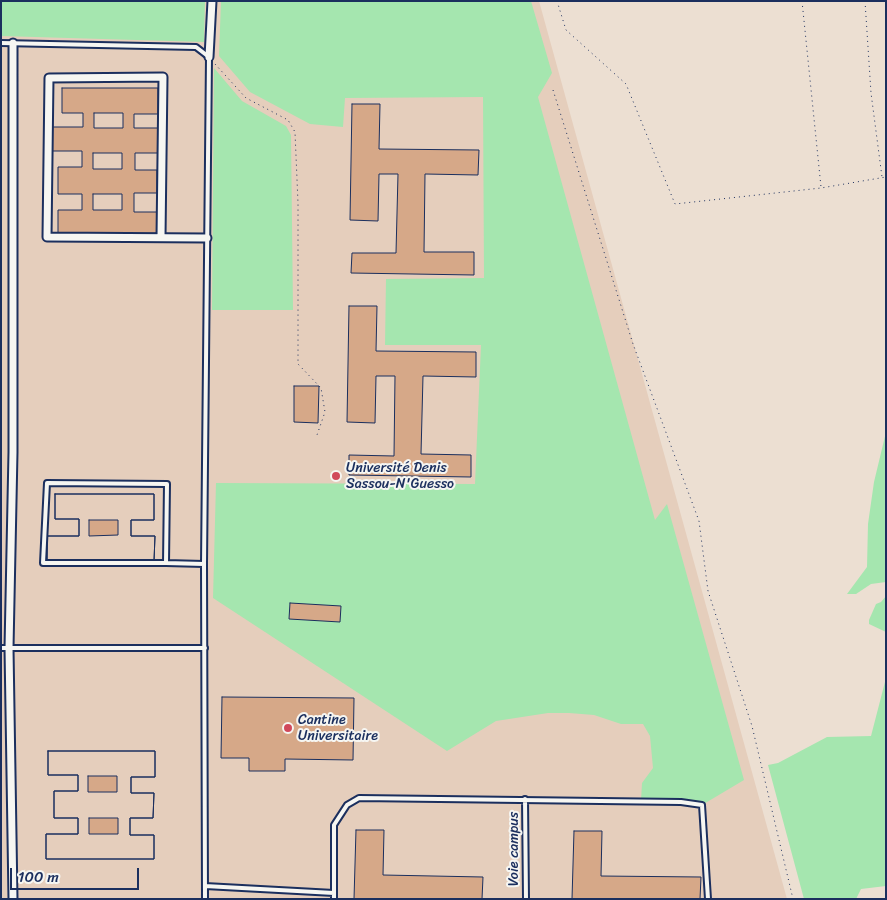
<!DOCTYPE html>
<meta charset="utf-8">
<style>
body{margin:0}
#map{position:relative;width:887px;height:900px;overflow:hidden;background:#ecdfd2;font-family:Sriracha,sans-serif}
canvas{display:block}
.frame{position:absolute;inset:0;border:2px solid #1b2f5e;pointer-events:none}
.scale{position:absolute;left:10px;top:868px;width:129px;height:22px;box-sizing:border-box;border:2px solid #1b2f5e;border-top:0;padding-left:6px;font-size:15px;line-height:18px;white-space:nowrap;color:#1b2f5e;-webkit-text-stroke:4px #f6f6f2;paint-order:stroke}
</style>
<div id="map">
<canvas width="887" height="900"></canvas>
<div class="frame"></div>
<div class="scale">100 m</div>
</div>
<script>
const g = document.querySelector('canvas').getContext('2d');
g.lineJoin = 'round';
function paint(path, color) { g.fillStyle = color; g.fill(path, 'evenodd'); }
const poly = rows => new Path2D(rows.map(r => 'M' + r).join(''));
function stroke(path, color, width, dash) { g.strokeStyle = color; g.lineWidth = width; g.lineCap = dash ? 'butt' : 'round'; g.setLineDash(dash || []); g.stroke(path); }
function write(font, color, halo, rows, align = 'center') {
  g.font = font + ' Sriracha,sans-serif'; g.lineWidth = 4; g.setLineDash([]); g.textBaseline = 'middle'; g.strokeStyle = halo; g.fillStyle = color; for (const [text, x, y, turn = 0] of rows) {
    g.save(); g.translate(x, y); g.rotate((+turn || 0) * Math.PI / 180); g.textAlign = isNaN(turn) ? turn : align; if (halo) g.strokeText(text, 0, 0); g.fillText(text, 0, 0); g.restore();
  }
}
paint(poly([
 [1,1,539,1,787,899,1,899]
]), '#e5cebc');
paint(poly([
 [1,1,205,1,204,42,1,36],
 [221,1,531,1,552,73,538,97,655,520,667,504,744,780,702,805,641,801,642,783,653,768,650,736,643,724,621,724,594,715,569,713,548,713,496,721,447,751,213,598,216,483,475,484,481,345,385,345,386,279,484,278,483,97,345,98,343,127,310,124,250,92,219,56],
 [214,68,242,101,286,126,291,135,293,310,212,310],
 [886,432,886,582,871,584,856,594,847,594,867,567,868,524,874,482],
 [886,596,886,632,869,624,869,620,876,604,881,602],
 [886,678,886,886,861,889,856,899,804,899,768,765,778,763,827,737,871,736]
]), '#a5e6af');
const building = poly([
 [62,88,158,88,158,114,134,114,134,128,158,128,158,153,135,153,135,170,157,170,157,193,134,193,134,212,157,212,157,235,58,234,58,210,82,210,82,194,58,194,58,167,82,167,82,151,52,151,52,127,83,127,83,113,62,113,62,88],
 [94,113,123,113,123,128,94,128,94,113],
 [93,153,122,153,122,169,93,169,93,153],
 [93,194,122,194,122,210,93,210,93,194],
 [352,104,380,104,379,149,479,150,478,175,425,174,424,252,474,252,474,275,351,273,352,253,396,253,398,174,379,174,378,221,350,220,352,104],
 [349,306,377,306,376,351,476,352,476,377,423,376,421,454,471,455,471,477,349,475,349,455,394,456,395,376,376,376,375,423,347,422,349,306],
 [294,386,319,386,318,423,294,422,294,386],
 [55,494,154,494,154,520,131,520,131,536,155,536,154,561,47,561,47,536,79,536,79,519,55,519,55,494],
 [89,520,118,520,118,535,89,536,89,520],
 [55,494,154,494,154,520,131,520,131,536,155,536,154,561,47,561,47,536,79,536,79,519,55,519,55,494],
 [290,603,341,606,340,622,289,619,290,603],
 [222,697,354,698,353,760,285,759,285,771,249,771,249,758,221,758,222,697],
 [48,751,155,751,155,777,131,777,131,793,154,793,153,818,130,818,130,835,154,835,154,859,46,859,46,834,78,834,78,818,54,818,54,791,78,791,78,775,48,775,48,751],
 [88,776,117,776,117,792,88,792,88,776],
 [89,818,118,818,118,834,89,834,89,818],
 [48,751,155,751,155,777,131,777,131,793,154,793,153,818,130,818,130,835,154,835,154,859,46,859,46,834,78,834,78,818,54,818,54,791,78,791,78,775,48,775,48,751],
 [356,830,384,830,383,875,483,877,482,899,354,899,356,830],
 [574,831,602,831,601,876,701,877,700,899,572,899,574,831]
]);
paint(building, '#d6a888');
stroke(building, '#1b2f5e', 1);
const lane = poly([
 [1,43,196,47,209,57,204,564,205,899],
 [166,563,43,563,47,483,167,484,166,563,204,564],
 [1,648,205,648],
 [525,799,526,899],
 [205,886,334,893],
 [334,899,334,825,347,805,359,798,681,802,702,805,708,899]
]);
const street = poly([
 [209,57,212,1],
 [161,237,163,77,49,78,47,237,207,238],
 [13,899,9,648,13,452,13,43]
]);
stroke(lane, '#1b2f5e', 8);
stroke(street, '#1b2f5e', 11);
stroke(poly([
 [557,1,566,30,626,84,675,204,821,188,886,177],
 [802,1,821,187],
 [865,1,871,93,882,177],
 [215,64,246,98,288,120,295,132,298,203,298,364,321,388,325,412,317,435],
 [553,90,633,344,699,521,708,591,752,726,793,899]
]), '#1b2f5e', 1, [1, 4]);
stroke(lane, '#f6f6f2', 4);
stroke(street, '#f6f6f2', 7);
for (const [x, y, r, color] of [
 [336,476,5,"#d1495b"],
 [288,728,5,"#d1495b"]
]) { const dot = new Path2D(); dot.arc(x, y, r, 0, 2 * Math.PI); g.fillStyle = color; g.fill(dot); stroke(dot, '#f6f6f2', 2); }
write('14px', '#1b2f5e', '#f6f6f2', [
 ["Université Denis",346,468],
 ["Sassou-N'Guesso",346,484],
 ["Cantine",298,720],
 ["Universitaire",298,736]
], 'left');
write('14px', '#1b2f5e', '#f6f6f2', [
 ["Voie campus",514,849,-90]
]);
</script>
